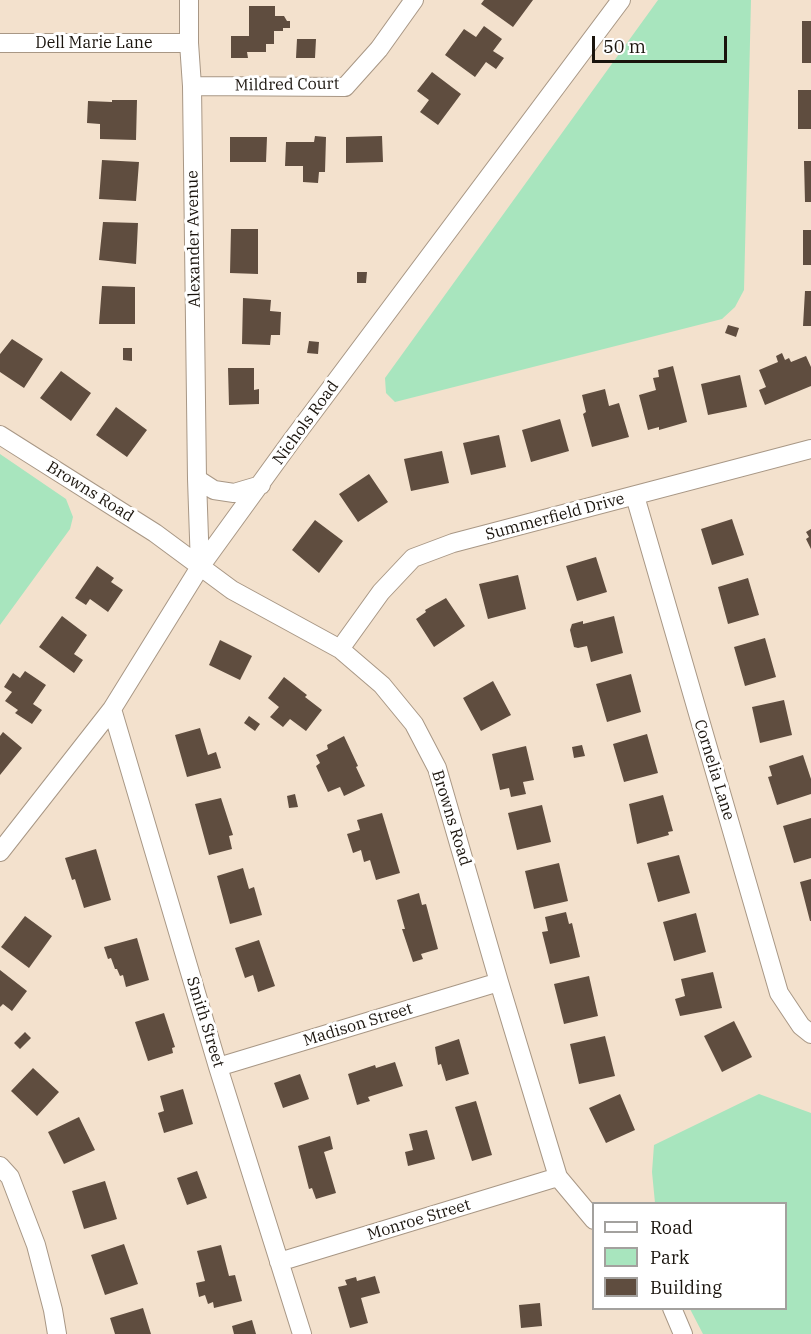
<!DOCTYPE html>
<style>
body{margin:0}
#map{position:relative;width:811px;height:1334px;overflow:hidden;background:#f3e1cd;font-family:"IBM Plex Serif",serif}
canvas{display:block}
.legend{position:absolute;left:592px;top:1202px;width:195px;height:108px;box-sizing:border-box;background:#fff;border:2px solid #a3a19e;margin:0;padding:8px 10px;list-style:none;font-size:18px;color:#1a140d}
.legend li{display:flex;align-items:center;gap:12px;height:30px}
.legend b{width:30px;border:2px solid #a3a19e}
.scale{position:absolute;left:592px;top:36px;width:135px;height:27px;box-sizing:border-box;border:3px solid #1a140d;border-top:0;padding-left:8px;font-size:18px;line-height:21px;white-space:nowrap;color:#1a140d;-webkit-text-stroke:4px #fff;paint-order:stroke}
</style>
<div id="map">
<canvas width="811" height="1334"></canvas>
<ul class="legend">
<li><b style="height:8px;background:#fff"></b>Road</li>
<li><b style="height:16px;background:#a8e5be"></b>Park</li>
<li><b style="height:16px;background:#5f4d3f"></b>Building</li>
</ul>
<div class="scale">50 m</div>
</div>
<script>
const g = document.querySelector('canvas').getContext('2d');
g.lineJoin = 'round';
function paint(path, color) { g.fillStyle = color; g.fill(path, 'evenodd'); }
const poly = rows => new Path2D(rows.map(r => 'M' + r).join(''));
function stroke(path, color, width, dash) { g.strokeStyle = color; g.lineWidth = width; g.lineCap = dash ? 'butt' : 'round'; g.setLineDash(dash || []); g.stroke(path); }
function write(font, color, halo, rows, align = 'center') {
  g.font = font + ' "IBM Plex Serif",serif'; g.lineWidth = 6; g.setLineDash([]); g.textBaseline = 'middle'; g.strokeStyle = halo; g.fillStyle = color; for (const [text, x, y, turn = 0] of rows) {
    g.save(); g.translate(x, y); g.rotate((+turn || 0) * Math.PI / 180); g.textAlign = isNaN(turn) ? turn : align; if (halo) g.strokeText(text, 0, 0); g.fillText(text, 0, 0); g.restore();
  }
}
paint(poly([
 [658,0,751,0,744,290,735,307,722,319,395,402,386,393,385,378],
 [0,454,66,499,73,517,70,529,0,625],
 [759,1094,811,1113,811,1334,703,1334,690,1309,786,1308,786,1204,655,1203,652,1172,654,1145]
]), '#a8e5be');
paint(poly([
 [484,0,533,0,513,27,481,4],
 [249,6,275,6,275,16,284,16,287,21,290,21,290,28,283,28,283,31,274,31,274,44,266,44,266,52,247,52,248,58,231,58,231,36,249,36],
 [802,21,811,21,811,63,802,63],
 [484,26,502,39,493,51,504,58,496,69,486,62,475,77,445,55,464,29,476,37],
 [297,39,316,39,315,58,296,58],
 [432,72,461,94,438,125,420,112,429,100,417,91],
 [798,90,811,90,811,129,798,129],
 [112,100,137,100,136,140,100,139,100,124,87,123,88,101,112,102],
 [315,136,326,137,325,172,319,172,318,183,303,182,303,166,285,166,286,142,314,142],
 [382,136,383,162,346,163,346,137],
 [230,137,267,137,266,162,230,162],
 [102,160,139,162,136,201,99,199],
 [804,161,811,161,811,202,805,202],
 [103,222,138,223,136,264,99,260],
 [231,229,258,229,258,274,230,273],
 [803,230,811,230,811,265,803,265],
 [357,272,367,272,366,283,357,283],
 [102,286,135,287,135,324,99,324],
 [805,291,811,291,811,326,803,326],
 [243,298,271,300,270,311,281,312,280,335,271,335,270,345,242,344],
 [728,325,739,328,736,337,725,333],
 [12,339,43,359,24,388,0,372,0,354],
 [309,341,319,342,318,354,307,353],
 [123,348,132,348,132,361,123,360],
 [782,353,785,360,789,358,791,362,806,356,811,367,811,386,765,405,759,390,766,387,759,370,778,362,776,356],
 [673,366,687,422,659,430,659,427,648,430,639,395,656,390,653,378,659,377,658,370],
 [228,368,254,368,254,390,259,389,259,404,229,405],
 [61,371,91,393,71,421,40,398],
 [740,375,747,407,708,415,701,384],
 [605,389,609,406,619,403,629,437,592,447,583,414,586,412,582,395],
 [116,407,147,430,127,457,96,435],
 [560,419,569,451,531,462,522,430],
 [499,435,506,467,471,475,463,443],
 [442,451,449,483,411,491,404,459],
 [369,474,388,502,358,522,339,494],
 [732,519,744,555,712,565,701,529],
 [315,520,343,541,319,573,292,550],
 [811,529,811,549,806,539,809,537,806,532],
 [596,557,607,592,577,601,566,566],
 [97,566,114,578,111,582,123,590,108,612,90,599,86,605,75,598],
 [518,575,526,609,488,619,479,584],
 [748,578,759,615,728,624,718,587],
 [446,598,465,626,434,647,416,619,426,612,425,610],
 [62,616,87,635,74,654,83,660,74,673,39,647],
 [614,616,623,653,591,662,587,646,578,648,574,647,570,630,572,624,583,621,583,624],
 [765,638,776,677,745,686,734,647],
 [220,640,252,656,240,680,209,665],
 [25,671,46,685,33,704,42,710,32,724,15,713,18,710,5,701,12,692,4,687,13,673,20,678],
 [631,674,641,712,607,722,596,684],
 [284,677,307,695,305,697,322,710,306,731,290,719,283,727,270,717,279,707,268,698],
 [493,681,511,715,481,731,463,698],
 [784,700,792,735,760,743,752,707],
 [249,716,260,724,255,731,244,723],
 [200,728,208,755,216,752,221,768,187,777,175,735],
 [3,732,22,748,0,775,0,736],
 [647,734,658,773,624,782,613,744],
 [344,736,358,766,356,767,365,786,344,796,340,787,328,792,316,766,320,763,316,755,328,749,327,745],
 [582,745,585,756,574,758,572,747],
 [526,746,534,780,523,782,526,794,511,797,509,788,500,790,492,754],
 [803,755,811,779,811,794,777,805,768,777,772,776,769,766],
 [295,794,298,807,289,808,287,796],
 [663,795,673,831,668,832,669,835,637,844,629,804],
 [221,798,233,835,229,836,232,849,209,855,195,804],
 [542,805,551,842,517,850,508,813],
 [382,813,400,873,376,880,370,860,364,862,361,850,353,853,347,834,360,830,357,820],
 [811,818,811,858,794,863,783,826],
 [96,849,111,900,84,908,75,879,72,880,65,858],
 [679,855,690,893,658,902,647,863],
 [559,863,568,901,534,909,525,871],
 [243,868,249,889,254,887,262,915,230,924,217,876],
 [811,879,811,921,810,921,800,882],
 [419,893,422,905,426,904,438,949,421,954,423,959,413,962,402,929,405,929,397,900],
 [566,912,569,924,572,923,580,957,550,964,542,932,548,931,545,917],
 [696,913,706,952,674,961,663,922],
 [25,916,52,936,29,968,1,947],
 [137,938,149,980,126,987,123,975,120,976,117,969,115,969,111,958,108,959,104,947],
 [259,940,275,986,258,992,253,975,245,978,235,948],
 [0,970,27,991,12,1011,3,1004,0,1007],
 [713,972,722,1008,680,1016,675,999,685,996,681,979],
 [589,976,598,1016,564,1024,554,984],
 [164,1013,175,1047,172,1048,173,1053,148,1061,135,1022],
 [734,1021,752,1057,722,1072,704,1036],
 [25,1032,31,1038,20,1049,14,1043],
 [605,1036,615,1076,579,1084,570,1044],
 [459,1039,469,1074,446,1081,441,1064,438,1065,435,1047],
 [395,1062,403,1086,368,1097,370,1101,357,1105,348,1074,375,1065,376,1068],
 [33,1068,59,1092,37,1116,11,1091],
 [300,1074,309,1099,283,1108,274,1083],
 [183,1089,193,1124,164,1133,158,1113,164,1111,160,1096],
 [620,1094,635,1130,606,1143,589,1108],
 [476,1101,492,1155,472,1161,455,1107],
 [79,1117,95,1150,64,1164,48,1132],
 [427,1130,435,1159,408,1166,405,1152,413,1150,409,1134],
 [330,1136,333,1149,324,1152,336,1193,316,1199,312,1188,309,1189,298,1146],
 [197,1171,207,1198,187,1205,177,1178],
 [105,1181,117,1219,84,1229,72,1191],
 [124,1244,138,1284,105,1295,91,1255],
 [221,1245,229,1276,235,1275,242,1301,214,1308,213,1302,208,1304,205,1295,199,1297,196,1283,205,1281,197,1251],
 [375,1276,380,1293,361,1298,368,1323,350,1328,338,1287,347,1285,345,1280,356,1277,357,1281],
 [540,1303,542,1326,521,1328,519,1305],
 [143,1308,151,1334,115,1334,110,1318],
 [252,1320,256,1334,234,1334,232,1326]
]), '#5f4d3f');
const minor = poly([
 [189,0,189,43,192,86,197,479,200,567],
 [0,43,189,43],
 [192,86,345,87,379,49,414,0],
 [0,435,155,533,232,590,340,649,382,685,414,724,437,768,499,982,558,1177,594,1220],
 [197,479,214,490,234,493,261,485],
 [635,496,779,993,801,1026,811,1034],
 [340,649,381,592,413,558,453,543,811,449],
 [112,709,218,1067,302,1334],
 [0,852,112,709,200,567,292,440,621,0],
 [218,1067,499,982],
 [0,1166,10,1177,36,1245,53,1310,57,1334],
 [279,1262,558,1177],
 [672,1308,683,1334]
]);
stroke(minor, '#a89785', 20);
stroke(minor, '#fff', 18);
write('16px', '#1a140d', '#fff', [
 ["Dell Marie Lane",94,43],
 ["Mildred Court",287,85,-1],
 ["Alexander Avenue",194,239,-91],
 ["Nichols Road",306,423,-54],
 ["Browns Road",90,492,32],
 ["Summerfield Drive",555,517,-15],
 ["Cornelia Lane",714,770,73],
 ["Browns Road",451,818,73],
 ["Smith Street",205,1022,73],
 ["Madison Street",358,1025,-17],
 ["Monroe Street",419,1220,-17]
]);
</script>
